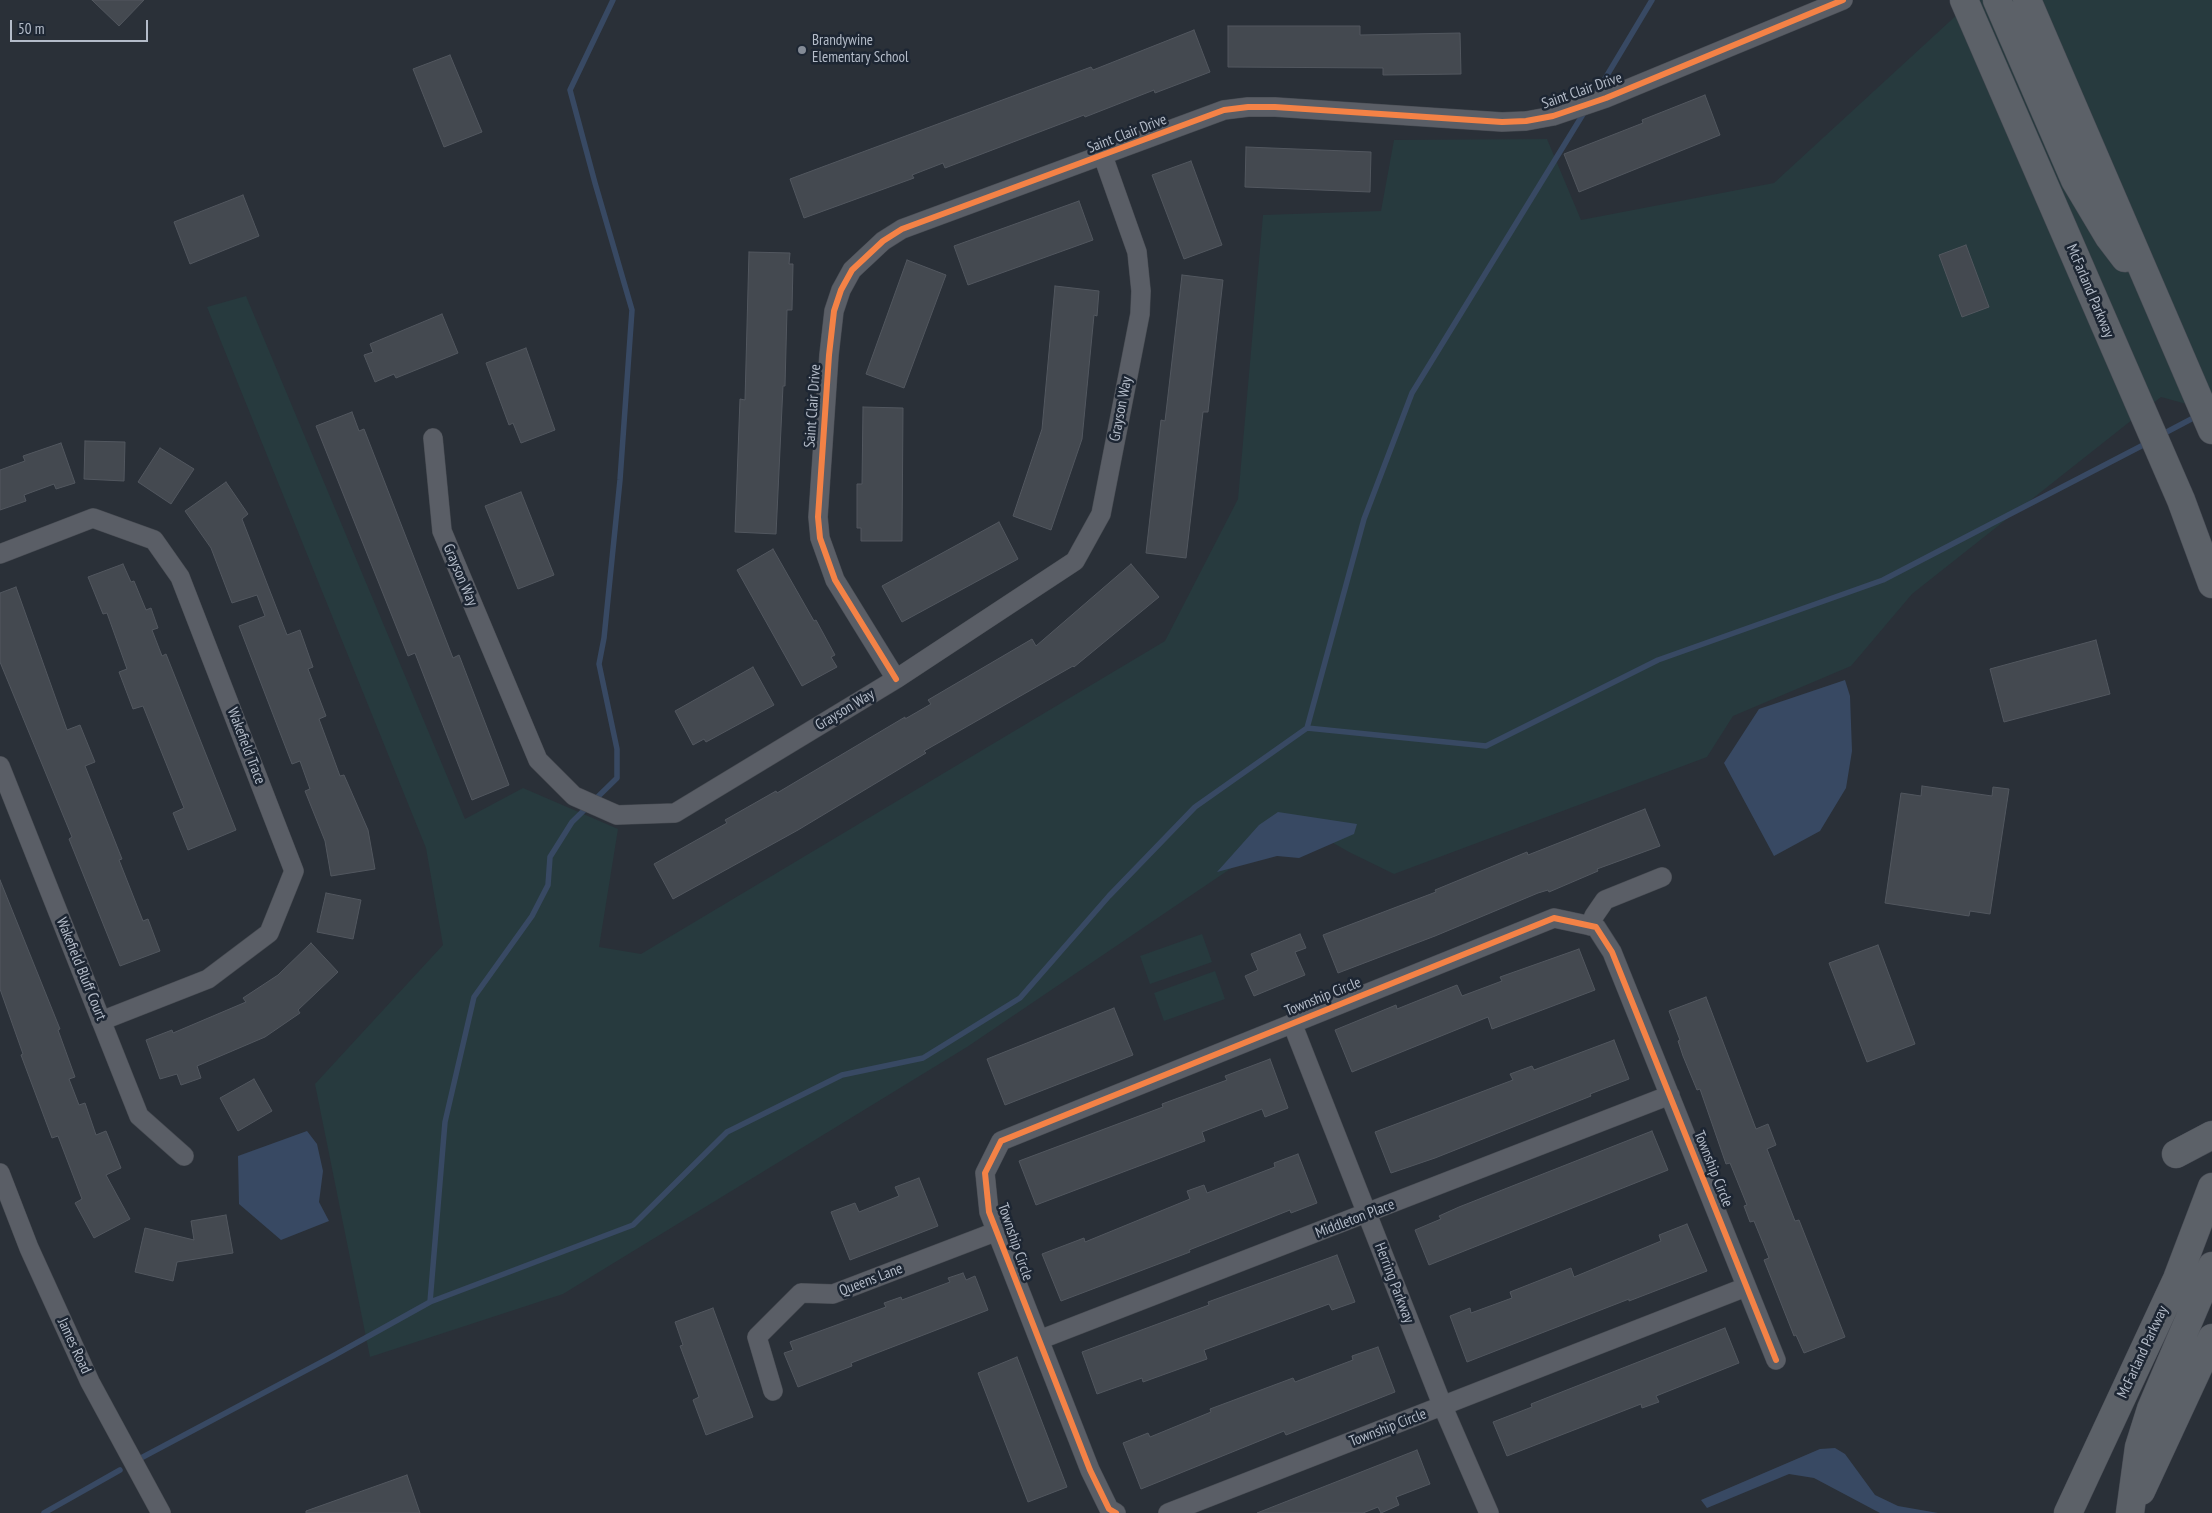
<!DOCTYPE html>
<style>
body{margin:0}
#map{position:relative;width:2212px;height:1513px;overflow:hidden;background:#2a3038;font-family:"PT Sans Narrow",sans-serif}
canvas{display:block}
.scale{position:absolute;left:10px;top:20px;width:138px;height:22px;box-sizing:border-box;border:2px solid #b4bcc9;border-top:0;padding-left:6px;font-size:15px;line-height:18px;white-space:nowrap;color:#b4bcc9;-webkit-text-stroke:4px #1d2633;paint-order:stroke}
</style>
<div id="map">
<canvas width="2212" height="1513"></canvas>
<div class="scale">50 m</div>
</div>
<script>
const g = document.querySelector('canvas').getContext('2d');
g.lineJoin = 'round';
function paint(path, color) { g.fillStyle = color; g.fill(path, 'evenodd'); }
const poly = rows => new Path2D(rows.map(r => 'M' + r).join(''));
function stroke(path, color, width, dash) { g.strokeStyle = color; g.lineWidth = width; g.lineCap = dash ? 'butt' : 'round'; g.setLineDash(dash || []); g.stroke(path); }
function write(font, color, halo, rows, align = 'center') {
  g.font = font + ' "PT Sans Narrow",sans-serif'; g.lineWidth = 5; g.setLineDash([]); g.textBaseline = 'middle'; g.strokeStyle = halo; g.fillStyle = color; for (const [text, x, y, turn = 0] of rows) {
    g.save(); g.translate(x, y); g.rotate((+turn || 0) * Math.PI / 180); g.textAlign = isNaN(turn) ? turn : align; if (halo) g.strokeText(text, 0, 0); g.fillText(text, 0, 0); g.restore();
  }
}
paint(poly([
 [1973,0,2212,0,2212,411,2161,397,1912,594,1851,666,1733,716,1707,757,1394,874,1349,852,1298,823,967,1047,563,1294,370,1357,315,1084,443,945,426,848,207,307,246,296,465,819,523,788,618,829,599,947,641,954,1165,641,1238,499,1263,215,1381,211,1394,140,1547,139,1581,220,1774,183],
 [1202,934,1212,962,1150,984,1140,956],
 [1215,971,1225,999,1164,1021,1154,993]
]), '#273a3e');
paint(poly([
 [1845,680,1850,696,1852,751,1846,788,1820,831,1774,856,1724,763,1759,709],
 [1278,812,1357,824,1354,834,1299,858,1277,856,1217,872,1259,825],
 [307,1131,317,1144,323,1171,319,1202,329,1221,281,1240,239,1204,238,1156],
 [1835,1448,1845,1454,1875,1495,1898,1506,1938,1513,1880,1513,1814,1478,1789,1474,1707,1508,1701,1500,1820,1449]
]), '#384963');
stroke(poly([
 [1594,97,1652,0],
 [2161,435,2197,416],
 [1307,728,1486,746,1658,660,1883,580,2149,442],
 [430,1302,445,1122,474,997,532,916,548,885,550,857,572,822,617,778,617,749,599,664,604,638,620,480,632,310,595,183,570,90,613,0],
 [141,1458,333,1356,430,1302,633,1225,727,1132,842,1075,923,1058,1020,998,1109,896,1195,807,1307,728,1364,519,1412,393,1585,111],
 [44,1513,120,1470]
]), '#384963', 5.5);
const building = poly([
 [92,0,144,0,119,26,92,0],
 [1228,26,1360,26,1360,35,1460,33,1461,74,1383,75,1383,68,1228,67,1228,26],
 [1194,30,1210,72,1155,93,1154,90,1085,117,1084,115,945,168,943,163,912,175,914,178,804,218,790,179,1091,67,1093,70,1194,30],
 [450,55,482,132,444,147,413,69,450,55],
 [1705,95,1720,135,1579,192,1564,154,1643,123,1642,120,1705,95],
 [1246,147,1371,152,1370,192,1245,187,1246,147],
 [1191,161,1222,245,1184,259,1152,175,1191,161],
 [243,195,259,236,190,264,174,222,243,195],
 [1079,201,1093,240,968,285,954,246,1079,201],
 [1966,245,1989,307,1962,317,1939,255,1966,245],
 [749,252,790,253,789,264,793,264,792,310,787,310,785,386,783,386,776,534,735,532,740,399,745,400,749,252],
 [907,260,946,275,904,388,866,374,907,260],
 [1182,275,1223,280,1208,412,1203,412,1186,558,1146,553,1161,420,1165,421,1182,275],
 [1055,286,1099,291,1097,316,1094,315,1082,439,1051,530,1013,516,1042,429,1055,286],
 [442,314,458,353,396,378,394,374,375,382,364,355,373,352,370,344,442,314],
 [526,348,555,430,521,443,513,423,509,425,486,363,526,348],
 [863,407,903,408,902,541,861,541,861,528,857,528,857,484,862,484,863,407],
 [352,412,359,431,364,429,453,658,459,655,509,785,472,800,415,653,408,656,316,426,352,412],
 [85,441,125,442,124,481,84,479,85,441],
 [61,443,75,483,56,489,54,484,24,495,26,501,0,510,0,470,25,461,23,456,61,443],
 [160,448,194,469,171,504,138,482,160,448],
 [226,482,248,514,242,519,287,635,300,630,313,667,308,669,326,716,319,719,340,776,344,775,368,830,375,869,331,876,325,841,305,791,310,789,300,761,292,764,239,626,265,616,257,595,232,603,211,548,185,511,226,482],
 [521,492,554,575,518,589,485,506,521,492],
 [999,522,1018,559,902,622,882,586,999,522],
 [773,549,814,621,816,620,835,655,831,657,837,667,802,686,737,570,773,549],
 [123,564,131,582,134,581,146,610,151,608,158,628,152,630,162,656,166,654,236,830,188,850,173,813,184,808,143,706,133,709,119,672,127,669,107,613,103,614,88,577,123,564],
 [1131,564,1159,597,1074,667,1073,666,924,751,926,753,798,830,673,899,654,864,727,823,725,820,776,791,777,793,905,717,905,719,931,704,928,700,1032,639,1036,646,1131,564],
 [16,587,67,730,80,725,95,762,85,766,122,859,119,860,143,921,148,919,160,951,120,966,69,839,72,837,0,662,0,593,16,587],
 [2096,640,2110,694,2004,722,1990,669,2096,640],
 [753,667,774,705,706,742,704,739,693,745,675,711,753,667],
 [1922,786,1992,796,1993,787,2009,789,1990,914,1970,911,1969,916,1885,903,1901,793,1921,796,1922,786],
 [1645,809,1660,846,1597,869,1598,871,1549,892,1548,890,1538,893,1435,936,1338,973,1323,935,1436,892,1435,890,1527,852,1528,855,1645,809],
 [0,880,60,1029,58,1030,75,1077,69,1079,79,1105,85,1103,96,1135,106,1131,121,1168,106,1175,130,1219,94,1238,75,1203,82,1199,58,1136,52,1138,21,1055,23,1054,0,989,0,880],
 [326,893,361,900,353,939,317,932,326,893],
 [1300,934,1306,948,1295,952,1305,975,1254,996,1245,976,1258,970,1251,954,1300,934],
 [311,943,338,972,298,1010,300,1013,265,1037,197,1066,201,1078,181,1085,177,1074,160,1079,146,1040,172,1030,173,1033,246,1002,243,998,278,975,311,943],
 [1878,945,1915,1044,1867,1062,1829,963,1878,945],
 [1579,949,1595,990,1492,1029,1488,1017,1352,1072,1335,1030,1396,1005,1397,1009,1457,985,1462,996,1502,981,1500,977,1579,949],
 [1706,997,1756,1129,1768,1124,1776,1145,1767,1149,1795,1221,1799,1220,1845,1337,1804,1353,1796,1335,1794,1336,1764,1260,1769,1258,1754,1221,1750,1222,1744,1206,1747,1205,1730,1163,1726,1164,1700,1089,1697,1090,1683,1056,1678,1041,1680,1040,1669,1011,1706,997],
 [1114,1008,1133,1055,1005,1105,987,1059,1114,1008],
 [1614,1040,1629,1079,1590,1094,1591,1096,1435,1158,1391,1173,1375,1132,1513,1080,1510,1074,1532,1066,1534,1070,1614,1040],
 [1270,1059,1288,1108,1265,1117,1262,1109,1202,1132,1205,1141,1036,1205,1019,1161,1163,1107,1162,1104,1227,1080,1225,1076,1270,1059],
 [254,1079,272,1111,238,1131,220,1098,254,1079],
 [1652,1131,1668,1170,1429,1265,1415,1230,1441,1219,1439,1216,1459,1207,1652,1131],
 [1298,1154,1317,1203,1291,1213,1290,1210,1189,1250,1190,1252,1061,1301,1042,1254,1084,1238,1085,1242,1190,1199,1187,1191,1204,1185,1207,1193,1275,1167,1274,1163,1298,1154],
 [919,1178,938,1226,850,1260,831,1212,855,1203,859,1212,899,1196,895,1187,919,1178],
 [226,1215,233,1253,177,1262,173,1281,135,1272,145,1228,194,1240,191,1221,226,1215],
 [1687,1224,1707,1271,1629,1301,1629,1299,1467,1362,1450,1316,1470,1308,1471,1313,1512,1298,1510,1292,1571,1268,1574,1277,1661,1241,1659,1235,1687,1224],
 [1337,1255,1355,1302,1332,1310,1329,1304,1204,1350,1207,1359,1143,1382,1142,1378,1097,1394,1082,1352,1209,1305,1208,1302,1337,1255],
 [963,1273,966,1280,975,1276,988,1310,851,1363,852,1366,798,1387,784,1353,793,1350,790,1342,886,1307,884,1303,901,1297,902,1300,950,1282,948,1278,963,1273],
 [713,1308,753,1417,706,1435,693,1400,699,1397,680,1346,683,1345,675,1322,713,1308],
 [1725,1328,1739,1363,1656,1396,1659,1402,1642,1408,1641,1404,1507,1456,1493,1422,1532,1407,1531,1404,1725,1328],
 [1378,1347,1395,1392,1286,1435,1284,1431,1141,1489,1123,1443,1148,1433,1150,1437,1211,1412,1210,1409,1293,1378,1295,1382,1353,1360,1352,1356,1378,1347],
 [1017,1357,1067,1487,1028,1502,978,1373,1017,1357],
 [1417,1450,1430,1484,1396,1497,1399,1505,1381,1513,1378,1507,1363,1513,1257,1513,1417,1450],
 [407,1475,420,1513,306,1513,306,1511,407,1475]
]);
paint(building, '#444950');
stroke(building, '#52575f', 1);
const street = poly([
 [433,438,442,531,538,760,574,796,617,815,675,813,896,679,1075,561,1101,514,1140,314,1141,291,1137,252,1103,156],
 [0,554,93,518,154,540,180,577,294,871,269,933,208,979,101,1021],
 [896,679,835,580,820,538,818,517,829,355,834,311,841,290,852,270,883,241,902,229,1224,110,1248,107,1275,107,1502,122,1526,121,1553,116,1606,98,1843,0],
 [0,766,139,1116,184,1156],
 [1590,926,1594,916,1605,900,1662,877],
 [1292,1023,1443,1407,1489,1513],
 [0,1173,29,1248,90,1382,161,1513],
 [1039,1340,1670,1095],
 [773,1391,757,1337,801,1293,833,1294,995,1232],
 [1116,1513,1109,1509,1090,1470,989,1212,985,1173,1001,1141,1554,918,1596,927,1612,952,1776,1360],
 [1168,1513,1746,1287]
]);
const primary = poly([
 [1964,0,2181,500,2212,584],
 [1997,0,2075,180,2109,237,2125,258],
 [2027,0,2212,430],
 [2176,1154,2212,1135],
 [2141,1491,2212,1338],
 [2068,1513,2177,1279,2212,1187],
 [2130,1513,2139,1447,2151,1409,2212,1266]
]);
stroke(street, '#484c53', 20);
stroke(primary, '#484c55', 29);
stroke(street, '#5a5e66', 19);
stroke(primary, '#5c6168', 28);
stroke(poly([
 [896,679,835,580,820,538,818,517,829,355,834,311,841,290,852,270,883,241,902,229,1224,110,1248,107,1275,107,1502,122,1526,121,1553,116,1606,98,1843,0],
 [1116,1513,1109,1509,1090,1470,989,1212,985,1173,1001,1141,1554,918,1596,927,1612,952,1776,1360]
]), '#f48246', 6);
for (const [x, y, r, color] of [
 [802,50,5,"#848b96"]
]) { const dot = new Path2D(); dot.arc(x, y, r, 0, 2 * Math.PI); g.fillStyle = color; g.fill(dot); stroke(dot, '#1d2633', 2); }
write('15px', '#b4bcc9', '#1d2633', [
 ["Brandywine",812,41],
 ["Elementary School",812,58]
], 'left');
write('15px', '#b4bcc9', '#1d2633', [
 ["Saint Clair Drive",1582,91,-19],
 ["Saint Clair Drive",1127,134,-21],
 ["McFarland Parkway",2090,291,67],
 ["Saint Clair Drive",813,406,-86],
 ["Grayson Way",1121,409,-79],
 ["Grayson Way",460,575,67],
 ["Grayson Way",845,710,-31],
 ["Wakefield Trace",246,746,69],
 ["Wakefield Bluff Court",81,969,68],
 ["Township Circle",1323,997,-22],
 ["Township Circle",1713,1169,68],
 ["Middleton Place",1355,1219,-21],
 ["Township Circle",1015,1242,71],
 ["Queens Lane",871,1280,-21],
 ["Herring Parkway",1394,1283,69],
 ["James Road",74,1346,65],
 ["McFarland Parkway",2143,1352,-65],
 ["Township Circle",1388,1428,-21]
]);
</script>
